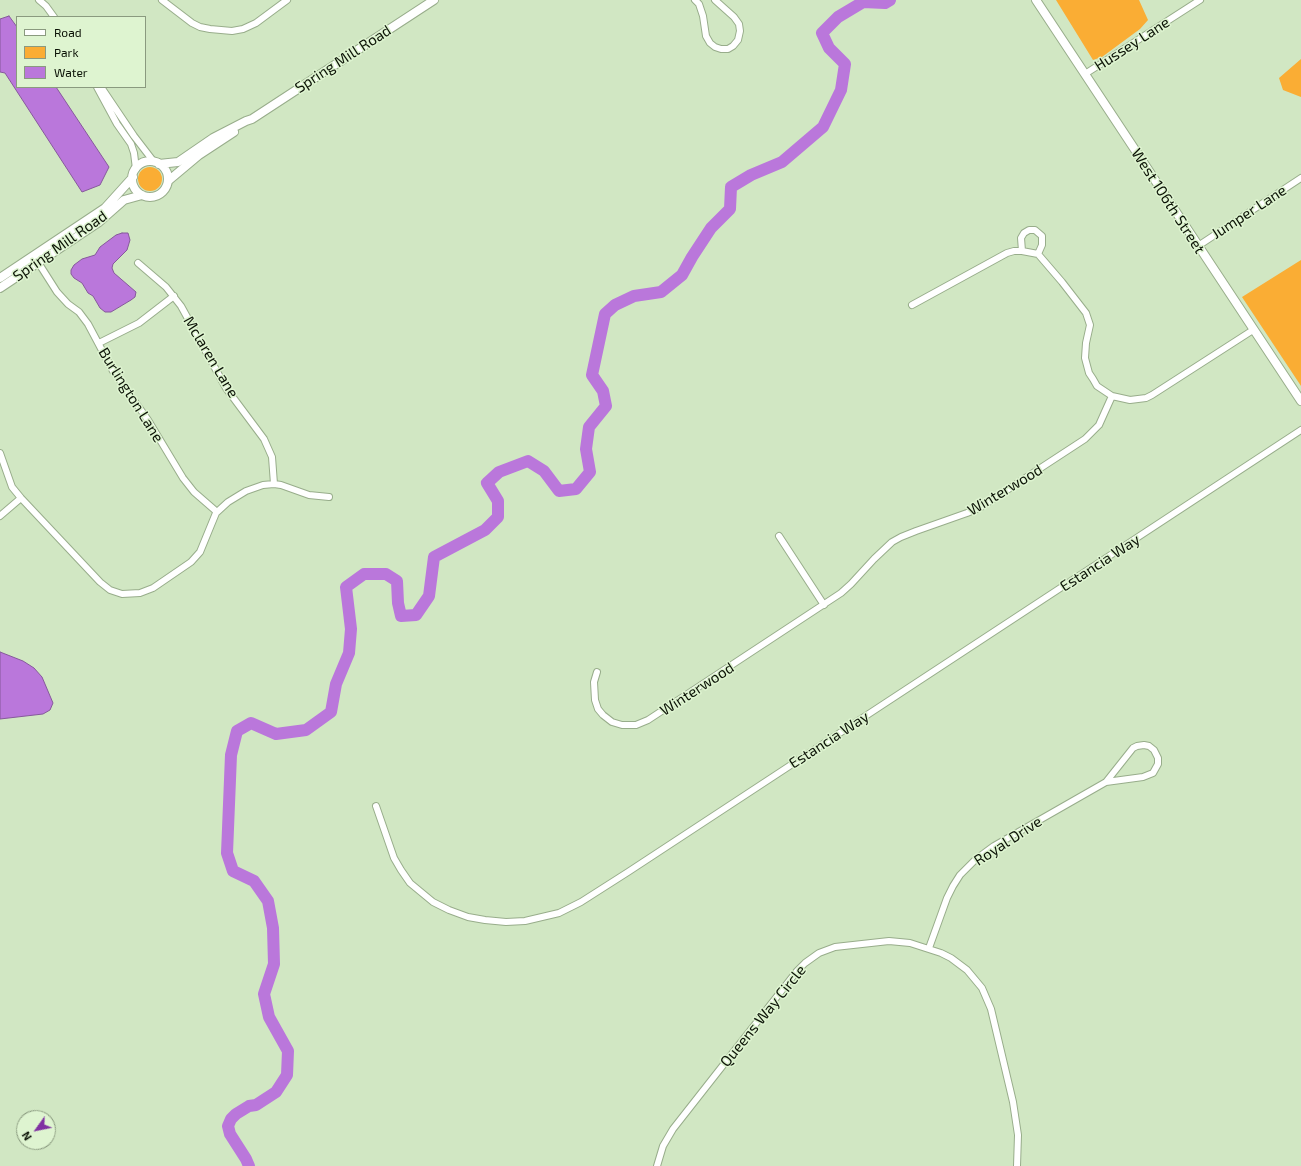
<!DOCTYPE html>
<style>
body{margin:0}
#map{position:relative;width:1301px;height:1166px;overflow:hidden;background:#d1e7c3;font-family:"Exo 2",sans-serif}
canvas{display:block}
.legend{position:absolute;left:16px;top:16px;width:130px;height:72px;box-sizing:border-box;background:#def4d0;border:1px solid #8a9a7f;margin:0;padding:5px 7px;list-style:none;font-size:12px;color:#0b1206}
.legend li{display:flex;align-items:center;gap:8px;height:20px}
.legend b{width:20px;border:1px solid #8a9a7f}
.north{position:absolute;left:16px;top:1110px;width:40px;height:40px;box-sizing:border-box;background:#def4d0;border:1px solid #8a9a7f;border-radius:50%;rotate:237deg;font-size:11px;font-weight:700;line-height:16px;text-align:center;color:#0b1206}
.north::after{content:'';display:block;margin:auto;width:14px;height:18px;background:#8031a2;clip-path:polygon(50% 0,100% 100%,50% 72%,0 100%)}
</style>
<div id="map">
<canvas width="1301" height="1166"></canvas>
<ul class="legend">
<li><b style="height:5px;background:#fff"></b>Road</li>
<li><b style="height:11px;background:#faad34"></b>Park</li>
<li><b style="height:11px;background:#ba77db"></b>Water</li>
</ul>
<div class="north">N</div>
</div>
<script>
const g = document.querySelector('canvas').getContext('2d');
g.lineJoin = 'round';
function paint(path, color) { g.fillStyle = color; g.fill(path, 'evenodd'); }
const poly = rows => new Path2D(rows.map(r => 'M' + r).join(''));
function stroke(path, color, width, dash) { g.strokeStyle = color; g.lineWidth = width; g.lineCap = dash ? 'butt' : 'round'; g.setLineDash(dash || []); g.stroke(path); }
function write(font, color, halo, rows, align = 'center') {
  g.font = font + ' "Exo 2",sans-serif'; g.lineWidth = 3; g.setLineDash([]); g.textBaseline = 'middle'; g.strokeStyle = halo; g.fillStyle = color; for (const [text, x, y, turn = 0] of rows) {
    g.save(); g.translate(x, y); g.rotate((+turn || 0) * Math.PI / 180); g.textAlign = isNaN(turn) ? turn : align; if (halo) g.strokeText(text, 0, 0); g.fillText(text, 0, 0); g.restore();
  }
}
paint(poly([
 [1056,0,1139,0,1148,20,1140,29,1102,57,1093,60],
 [1301,59,1301,97,1283,90,1279,78],
 '138 179a12 12 0 1 1 24 0a12 12 0 1 1-24 0Z',
 [1301,260,1301,386,1242,297]
]), '#faad34');
const water = poly([
 [9,16,17,27,17,87,56,87,109,167,100,185,82,192,5,73,0,72,0,19,9,16],
 [122,233,128,233,130,240,127,250,113,264,112,268,114,273,136,292,135,297,131,300,111,312,105,312,100,308,93,296,88,293,82,283,74,278,71,274,71,270,74,265,82,259,95,255,100,247,116,235,122,233],
 [0,652,23,661,34,668,42,677,53,703,50,710,43,714,0,719,0,652]
]);
paint(water, '#ba77db');
stroke(water, '#86599b', 1);
stroke(poly([
 [249,1166,246,1159,230,1134,228,1126,231,1119,236,1114,249,1106,256,1105,276,1092,287,1075,288,1051,269,1017,264,994,274,964,273,928,268,901,254,881,233,871,227,853,231,755,237,731,251,723,276,734,306,730,331,712,336,684,349,653,351,629,346,587,364,574,386,574,397,581,398,603,401,616,416,615,429,596,434,557,485,530,498,517,498,501,487,483,499,472,528,461,544,471,559,491,576,489,590,472,586,449,589,427,606,406,603,391,592,375,605,314,615,305,634,296,661,292,682,275,692,257,711,228,730,209,731,187,751,175,782,162,823,127,841,90,845,64,829,48,822,33,838,17,863,2,885,3,890,0]
]), '#ba77db', 12);
const minor = poly([
 [39,0,46,6,54,17],
 [162,0,192,23,200,27,210,29,232,31,243,29,256,23,287,0],
 [695,0,699,4,703,16,706,36,710,43,715,47,721,49,728,49,733,46,738,40,740,31,739,24,734,17,715,0],
 [1085,74,1200,0],
 [97,87,117,124,131,144,134,153,136,169],
 [101,87,134,136,154,162],
 [1198,246,1301,178],
 [1022,251,1021,238,1024,233,1029,230,1035,230,1042,236,1042,245,1038,254],
 [36,259,57,292,68,304,79,312,88,324,113,371,148,420,183,478,194,492,217,512],
 [138,263,166,287,181,306,226,388,264,439,272,457,274,484],
 [912,305,1007,253,1014,251,1022,251,1038,254,1062,282,1086,313,1090,325,1086,343,1085,358,1089,373,1093,379,1097,386,1112,396,1130,400,1146,398,1152,395,1253,330],
 [99,343,139,323,174,296],
 [0,453,12,487,21,498,100,582,110,590,122,594,140,593,153,588,191,562,200,552,216,513,228,502,246,491,263,485,274,484,281,485,309,495,329,497],
 [0,516,21,498],
 [779,536,824,605],
 [597,672,594,682,595,700,598,709,603,715,612,722,622,725,636,725,648,720,841,593,851,584,874,559,892,542,901,537,916,531,967,513,981,507,1085,439,1099,425,1112,396],
 [1144,745,1149,746,1154,750,1158,758,1158,764,1153,773,1143,777,1106,782,1133,748,1137,746,1144,745],
 [376,806,394,858,401,870,410,883,433,902,449,910,468,917,485,920,506,922,525,921,559,913,581,902,628,872,1301,430],
 [929,948,947,898,953,886,960,875,975,860,994,846,1106,782],
 [657,1166,663,1146,673,1129,797,971,805,963,819,953,835,947,889,941,910,943,941,953,951,958,967,970,982,988,991,1009,1013,1102,1018,1135,1017,1166]
]);
const tertiary = poly([
 [1036,0,1301,401],
 '132 179a18 18 0 1 1 36 0a18 18 0 1 1-36 0Z',
 [159,164,178,162,213,138,246,121,252,119,434,0],
 [168,181,199,155,234,132],
 [0,278,105,208,133,177],
 [0,288,99,222,124,200,142,195]
]);
stroke(minor, '#98ad8b', 8);
stroke(tertiary, '#98ad8b', 10);
stroke(minor, '#fff', 6);
stroke(tertiary, '#fff', 8);
write('15px', '#0b1206', '#def4d0', [
 ["Hussey Lane",1132,44,-33],
 ["Spring Mill Road",343,59,-33],
 ["West 106th Street",1168,201,57],
 ["Jumper Lane",1249,212,-33],
 ["Spring Mill Road",60,246,-35],
 ["Mclaren Lane",211,357,59],
 ["Burlington Lane",131,395,58],
 ["Winterwood",1005,490,-31],
 ["Estancia Way",1100,563,-33],
 ["Winterwood",697,689,-33],
 ["Estancia Way",829,740,-33],
 ["Royal Drive",1008,841,-33],
 ["Queens Way Circle",763,1016,-51]
]);
</script>
